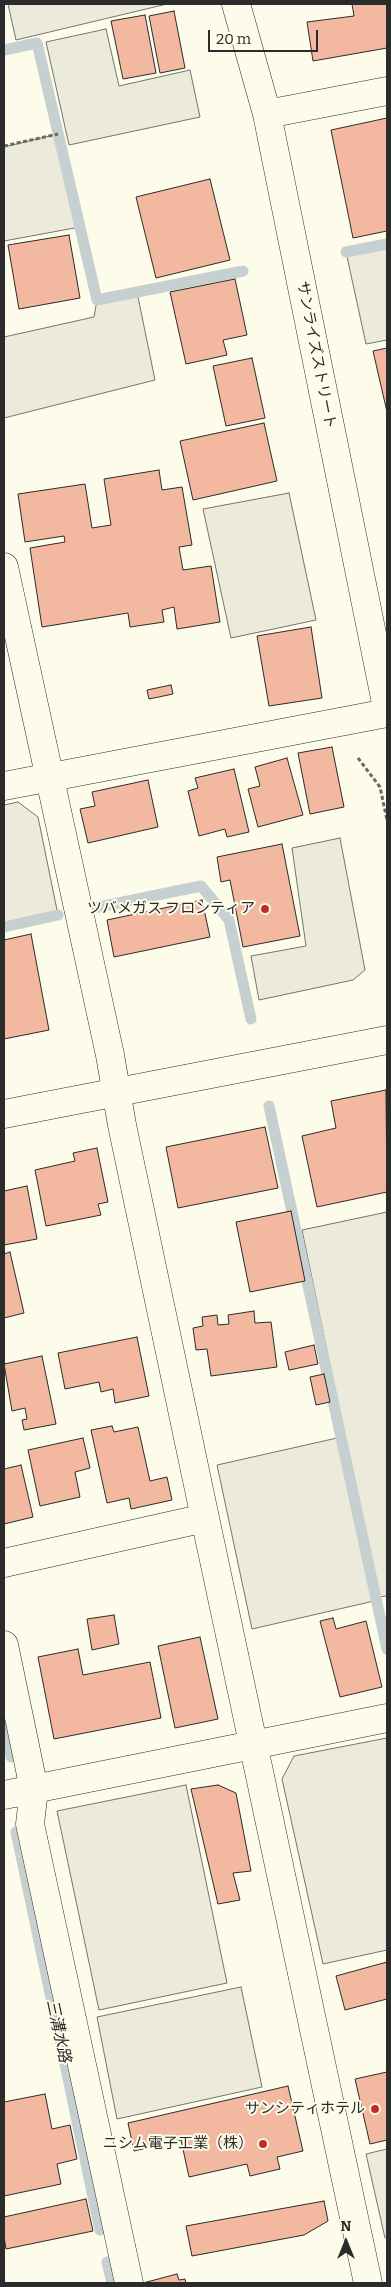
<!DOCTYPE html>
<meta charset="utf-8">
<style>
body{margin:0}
#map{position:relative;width:391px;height:2287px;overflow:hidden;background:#fdfbea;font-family:Bitter,serif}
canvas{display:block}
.frame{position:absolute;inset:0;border:5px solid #2b2b2b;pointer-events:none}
.north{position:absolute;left:321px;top:2217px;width:50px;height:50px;-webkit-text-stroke:4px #fdfbea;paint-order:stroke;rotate:0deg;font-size:14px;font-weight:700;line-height:20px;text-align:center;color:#2b2b2b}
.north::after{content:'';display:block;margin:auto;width:18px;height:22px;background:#2b2b2b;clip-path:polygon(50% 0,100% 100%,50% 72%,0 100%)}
.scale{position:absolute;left:208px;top:30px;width:110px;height:22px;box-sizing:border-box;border:2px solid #2b2b2b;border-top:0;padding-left:6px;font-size:15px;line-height:18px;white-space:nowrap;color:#2b2b2b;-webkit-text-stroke:4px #fdfbea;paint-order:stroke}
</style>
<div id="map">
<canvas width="391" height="2287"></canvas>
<div class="frame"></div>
<div class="north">N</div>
<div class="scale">20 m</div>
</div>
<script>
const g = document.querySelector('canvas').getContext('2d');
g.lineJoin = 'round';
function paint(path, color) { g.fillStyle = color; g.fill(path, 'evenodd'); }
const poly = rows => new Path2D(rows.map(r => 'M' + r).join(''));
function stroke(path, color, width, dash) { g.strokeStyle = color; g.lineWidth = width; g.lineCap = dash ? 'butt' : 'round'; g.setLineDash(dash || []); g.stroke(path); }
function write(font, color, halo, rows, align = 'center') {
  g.font = font + ' Bitter,"Noto Sans JP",serif'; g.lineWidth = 4; g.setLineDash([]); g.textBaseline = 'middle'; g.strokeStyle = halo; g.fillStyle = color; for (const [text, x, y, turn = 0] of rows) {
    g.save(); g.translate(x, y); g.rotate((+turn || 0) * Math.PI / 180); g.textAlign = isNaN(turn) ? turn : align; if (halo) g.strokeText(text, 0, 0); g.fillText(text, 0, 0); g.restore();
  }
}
const parking = poly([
 [8,4,167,4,16,40,8,4],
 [106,29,119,86,190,70,200,117,69,145,46,42,106,29],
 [58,134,80,227,4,241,4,147,58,134],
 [387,244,387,340,366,344,346,252,387,244],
 [137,292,155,380,4,418,4,337,94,317,97,300,137,292],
 [289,493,316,620,231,638,203,509,289,493],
 [18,802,38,817,58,915,4,927,4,805,18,802],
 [340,838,365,970,353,980,259,1000,251,956,306,946,292,848,340,838],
 [387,1212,387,1596,378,1597,302,1230,387,1212],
 [337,1438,374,1601,252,1629,217,1465,337,1438],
 [387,1738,387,1950,323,1964,282,1779,294,1756,387,1738],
 [186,1785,227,1983,99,2010,57,1811,186,1785],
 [241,1987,262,2087,117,2119,97,2017,241,1987],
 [387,2149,387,2237,385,2238,366,2154,387,2149]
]);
paint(parking, '#eceadb');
stroke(parking, '#74746e', 1);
stroke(poly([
 [4,50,37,43,97,300,243,271],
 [346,252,387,244],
 [94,908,201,886,229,920,251,1019],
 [4,927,58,915],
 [269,1106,387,1649],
 [4,1723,11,1757],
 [16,1832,100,2230],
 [107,2262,112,2283]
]), '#c7d0d0', 11);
const building = poly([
 [352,4,387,4,387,48,313,61,307,22,354,16,352,4],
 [174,11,185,68,160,73,149,16,174,11],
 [145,15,156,73,123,79,111,21,145,15],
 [387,118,387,231,353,238,331,130,387,118],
 [210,179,230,260,156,278,136,197,210,179],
 [69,235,80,298,19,309,8,245,69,235],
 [235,279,247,335,223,340,227,355,186,364,170,292,235,279],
 [387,348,387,412,373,351,387,348],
 [252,358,265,418,226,426,213,366,252,358],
 [264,423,277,481,193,500,180,441,264,423],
 [159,470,162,490,182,487,192,545,179,547,183,570,211,566,220,622,177,629,174,607,162,610,164,622,130,627,128,613,42,627,30,548,65,542,64,536,25,542,18,494,85,484,92,528,111,525,104,479,159,470],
 [311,627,322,698,269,706,257,636,311,627],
 [171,685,173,694,149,699,147,690,171,685],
 [332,747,344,807,310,814,298,753,332,747],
 [287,758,303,815,258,827,248,789,260,786,255,767,287,758],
 [234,769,249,832,227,837,225,829,199,836,188,791,198,788,195,778,234,769],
 [148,780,158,827,88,843,80,809,95,806,92,792,148,780],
 [282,844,300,936,243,947,230,880,221,882,217,857,282,844],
 [202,900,210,937,114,957,107,920,202,900],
 [31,934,49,1030,4,1039,4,940,31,934],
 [386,1090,387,1192,317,1207,302,1136,336,1128,331,1101,386,1090],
 [265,1127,278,1188,178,1208,166,1147,265,1127],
 [97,1148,108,1202,98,1204,101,1215,46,1226,35,1170,75,1161,73,1153,97,1148],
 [27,1186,37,1239,4,1245,4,1191,27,1186],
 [291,1211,305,1281,250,1292,236,1222,291,1211],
 [10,1252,24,1313,4,1318,4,1254,10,1252],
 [254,1311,255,1323,271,1322,277,1367,211,1376,207,1349,196,1350,193,1328,203,1326,202,1317,217,1315,218,1325,229,1324,228,1315,254,1311],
 [137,1337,149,1396,115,1403,113,1389,101,1392,99,1382,65,1389,58,1353,137,1337],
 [314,1345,318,1364,289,1370,285,1352,314,1345],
 [42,1356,56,1424,24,1430,22,1420,27,1419,25,1408,12,1411,4,1364,42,1356],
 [324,1374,330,1402,316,1405,310,1377,324,1374],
 [112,1426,114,1432,138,1427,150,1481,167,1477,172,1500,131,1509,129,1498,107,1503,91,1430,112,1426],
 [83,1438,90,1468,75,1472,80,1497,40,1506,28,1450,83,1438],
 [21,1465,33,1517,4,1524,4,1469,21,1465],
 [114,1615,119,1644,92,1650,87,1619,114,1615],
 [333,1618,336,1629,366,1621,382,1687,340,1697,320,1621,333,1618],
 [200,1637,218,1719,175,1728,158,1646,200,1637],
 [78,1649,83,1675,150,1662,161,1718,54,1739,38,1657,78,1649],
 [218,1785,236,1793,251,1871,233,1873,240,1900,218,1904,191,1789,218,1785],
 [387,1962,387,1999,345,2010,336,1976,387,1962],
 [387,2072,387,2140,370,2144,355,2079,387,2072],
 [288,2086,303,2151,277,2157,280,2169,250,2176,247,2164,189,2177,181,2140,134,2151,128,2123,288,2086],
 [45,2094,52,2129,70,2125,77,2159,57,2164,61,2184,4,2196,4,2102,45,2094],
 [86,2199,93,2231,6,2249,4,2237,4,2217,86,2199],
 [324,2201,328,2221,304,2235,192,2256,186,2226,324,2201],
 [177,2274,179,2280,185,2279,186,2283,143,2283,177,2274]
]);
paint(building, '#f2b8a0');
stroke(building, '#2b2b2b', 1);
const minor = poly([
 [236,4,267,114,387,708],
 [267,114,387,91],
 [4,567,110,1055,122,1125,205,1518,368,2283],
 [4,786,387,713],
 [4,1114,387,1040],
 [4,1563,205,1518],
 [4,1645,34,1789,30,1824,129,2283],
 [4,1795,387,1718]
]);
stroke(minor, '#2b2b2b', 29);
stroke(poly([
 [4,146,58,134],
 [358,758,380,787,387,820]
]), '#6a6964', 3, [4, 2.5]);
stroke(minor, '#fdfbea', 28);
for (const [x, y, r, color] of [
 [265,909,5,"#c62828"],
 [375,2109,5,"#c62828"],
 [263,2144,5,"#c62828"]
]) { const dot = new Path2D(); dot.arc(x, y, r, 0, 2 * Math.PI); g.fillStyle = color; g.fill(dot); stroke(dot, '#fdfbea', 2); }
write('15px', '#2b2b2b', '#fdfbea', [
 ["サンライズストリート",316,355,79]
]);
write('15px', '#2b2b2b', '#fdfbea', [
 ["ツバメガス フロンティア",255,909],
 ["サンシティホテル",365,2109],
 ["ニシム電子工業（株）",253,2144]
], 'right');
write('italic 16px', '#2b2b2b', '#fdfbea', [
 ["三溝水路",58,2031,78]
]);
</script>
